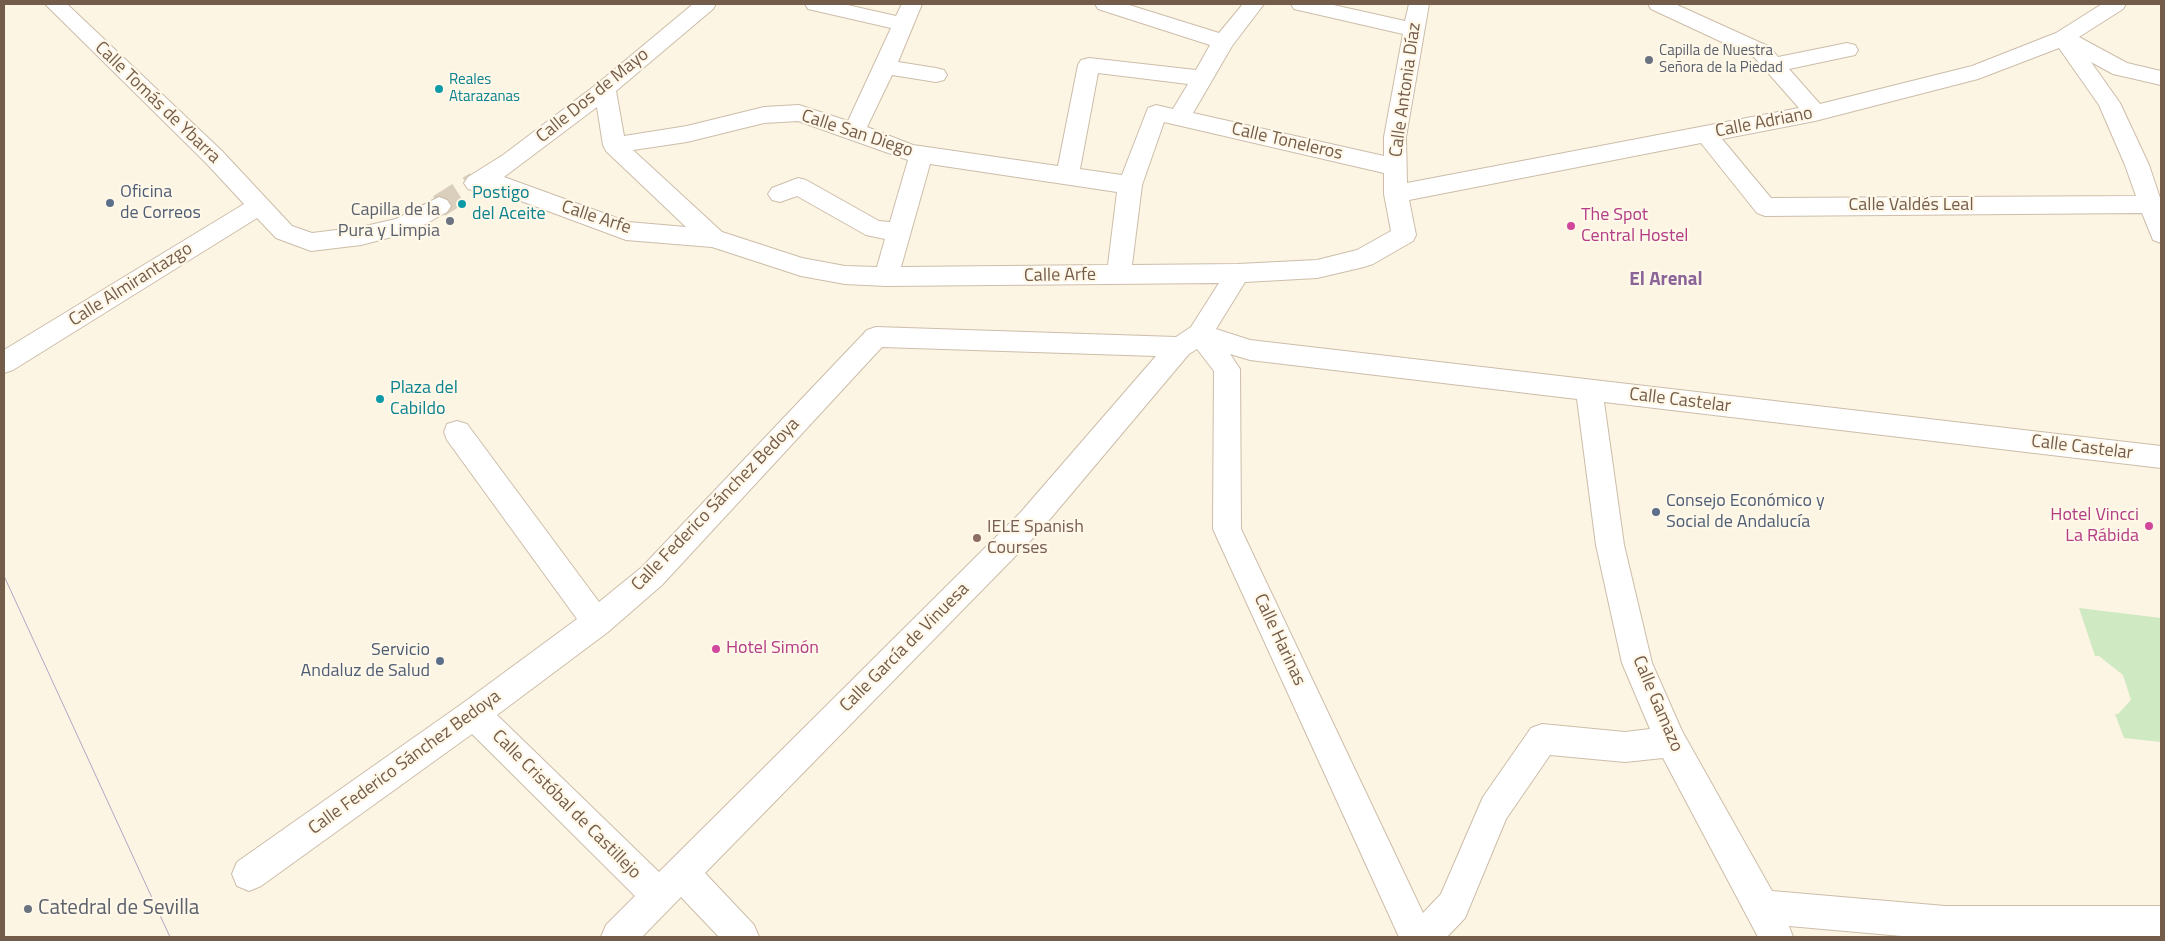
<!DOCTYPE html>
<meta charset="utf-8">
<style>
body{margin:0}
#map{position:relative;width:2165px;height:941px;overflow:hidden;background:#fcf5e3;font-family:"Titillium Web",sans-serif}
canvas{display:block}
.frame{position:absolute;inset:0;border:5px solid #745c4a;pointer-events:none}
</style>
<div id="map">
<canvas width="2165" height="941"></canvas>
<div class="frame"></div>
</div>
<script>
const g = document.querySelector('canvas').getContext('2d');
g.lineJoin = 'round';
function paint(path, color) { g.fillStyle = color; g.fill(path, 'evenodd'); }
const poly = rows => new Path2D(rows.map(r => 'M' + r).join(''));
function stroke(path, color, width, dash) { g.strokeStyle = color; g.lineWidth = width; g.lineCap = dash ? 'butt' : 'round'; g.setLineDash(dash || []); g.stroke(path); }
function write(font, color, halo, rows, align = 'center') {
  g.font = font + ' "Titillium Web",sans-serif'; g.lineWidth = 4.5; g.setLineDash([]); g.textBaseline = 'middle'; g.strokeStyle = halo; g.fillStyle = color; for (const [text, x, y, turn = 0] of rows) {
    g.save(); g.translate(x, y); g.rotate((+turn || 0) * Math.PI / 180); g.textAlign = isNaN(turn) ? turn : align; if (halo) g.strokeText(text, 0, 0); g.fillText(text, 0, 0); g.restore();
  }
}
paint(poly([
 [2079,608,2161,618,2161,742,2124,738,2115,714,2118,714,2131,700,2123,675,2099,656,2095,656]
]), '#cfe9c2');
stroke(poly([
 [439,206,476,183]
]), '#dacfbd', 23, [23, 12]);
const minor = poly([
 [45,4,67,4,222,151,292,226,312,233,361,227,396,219,439,197,447,200,451,206,447,212,411,232,361,245,311,251,276,238,257,218,13,370,4,373,4,350,244,204,206,163,45,4],
 [693,4,716,4,713,9,616,91,624,136,687,126,764,107,799,105,848,121,891,28,808,9,805,4,843,4,896,16,902,4,922,4,898,62,936,68,944,70,947,75,944,80,936,82,892,75,867,127,913,145,1058,166,1078,65,1081,60,1089,58,1196,70,1210,45,1098,9,1095,4,1126,4,1219,33,1243,4,1264,4,1232,46,1193,113,1384,156,1384,137,1403,34,1294,9,1291,4,1329,4,1405,21,1409,4,1429,4,1406,137,1407,183,1799,108,1754,57,1651,9,1648,4,1675,4,1770,47,1778,57,1847,43,1855,45,1858,50,1855,55,1789,69,1820,104,1972,66,2056,33,2102,4,2126,4,2123,9,2079,37,2127,63,2161,71,2161,85,2113,74,2091,62,2120,103,2149,165,2161,201,2161,243,2153,240,2142,213,1765,216,1757,213,1701,143,1409,200,1416,235,1413,241,1373,264,1364,267,1317,278,1245,282,1216,329,1250,340,2161,446,2161,468,1604,402,1624,545,1652,663,1682,731,1772,891,1945,906,2161,906,2161,937,1913,937,1789,926,1793,937,1758,937,1663,758,1625,762,1550,755,1506,819,1465,918,1447,937,1399,937,1213,529,1214,371,1197,349,1189,354,1040,531,705,873,754,925,759,937,719,937,681,897,642,937,601,937,606,925,635,896,472,734,261,886,249,891,237,886,232,874,237,862,463,703,577,619,447,440,444,432,447,424,457,421,467,424,599,602,642,567,867,330,876,327,1176,337,1191,327,1219,283,886,286,845,284,801,276,712,247,626,240,486,188,476,191,468,189,464,183,468,177,503,155,597,84,693,4],
 [2059,48,2099,105,2125,165,2136,196,1771,198,1722,139,1815,121,1978,79,2059,48],
 [1098,73,1188,84,1173,109,1156,105,1148,108,1122,175,1080,169,1098,73],
 [597,107,603,145,606,151,686,227,628,222,504,177,597,107],
 [798,121,908,160,890,222,879,221,806,180,798,178,772,188,768,194,772,200,780,202,797,196,866,235,885,239,877,267,845,266,802,258,722,232,633,150,687,142,764,123,798,121],
 [1164,122,1384,173,1384,194,1391,231,1357,250,1317,260,1238,264,1132,265,1142,185,1164,122],
 [930,164,1117,192,1108,265,901,267,930,164],
 [882,347,1156,356,1020,513,659,872,497,715,608,632,662,585,882,347],
 [1230,354,1250,360,1577,399,1596,545,1622,663,1650,729,1625,732,1542,724,1531,728,1483,797,1441,894,1423,913,1241,529,1240,369,1230,354]
]);
stroke(minor, '#cdbdaa', 2);
paint(minor, '#fff');
stroke(poly([
 [4,576,170,937]
]), '#b8a2c5', 1);
for (const [x, y, r, color] of [
 [1649,60,5,"#6b7280"],
 [439,89,5,"#0f9aa8"],
 [110,203,5,"#5c6f8a"],
 [462,204,5,"#0f9aa8"],
 [450,221,5,"#6b7280"],
 [1571,226,5,"#d1479c"],
 [380,399,5,"#0f9aa8"],
 [1656,512,5,"#5c6f8a"],
 [2149,526,5,"#d1479c"],
 [977,538,5,"#8d6e63"],
 [716,649,5,"#d1479c"],
 [440,661,5,"#5c6f8a"],
 [28,909,5,"#6b7280"]
]) { const dot = new Path2D(); dot.arc(x, y, r, 0, 2 * Math.PI); g.fillStyle = color; g.fill(dot); stroke(dot, '#fff8e9', 2); }
write('15px', '#5b616d', '#fff8e9', [
 ["Capilla de Nuestra",1659,51],
 ["Señora de la Piedad",1659,68]
], 'left');
write('15px', '#0d838f', '#fff8e9', [
 ["Reales",449,80],
 ["Atarazanas",449,97]
], 'left');
write('18px', '#745c4a', '#fff8e9', [
 ["Calle Antonia Díaz",1406,90,-82],
 ["Calle Dos de Mayo",593,96,-39],
 ["Calle Tomás de Ybarra",157,103,44],
 ["Calle Adriano",1764,123,-11],
 ["Calle San Diego",857,134,18],
 ["Calle Toneleros",1287,142,13],
 ["Calle Valdés Leal",1911,206],
 ["Calle Arfe",596,218,18],
 ["Calle Arfe",1060,276,-1],
 ["Calle Almirantazgo",131,285,-32],
 ["Calle Castelar",1680,401,7],
 ["Calle Castelar",2082,448,7],
 ["Calle Federico Sánchez Bedoya",716,505,-46],
 ["Calle Harinas",1279,640,65],
 ["Calle García de Vinuesa",905,648,-45],
 ["Calle Gamazo",1657,704,67],
 ["Calle Federico Sánchez Bedoya",405,763,-36],
 ["Calle Cristóbal de Castillejo",566,805,45]
]);
write('18px', '#4e5e75', '#fff8e9', [
 ["Oficina",120,193],
 ["de Correos",120,214],
 ["Consejo Económico y",1666,502],
 ["Social de Andalucía",1666,523],
 ["Servicio",430,651,"right"],
 ["Andaluz de Salud",430,672,"right"]
], 'left');
write('18px', '#0d838f', '#fff8e9', [
 ["Postigo",472,194],
 ["del Aceite",472,215],
 ["Plaza del",390,389],
 ["Cabildo",390,410]
], 'left');
write('18px', '#5b616d', '#fff8e9', [
 ["Capilla de la",440,211],
 ["Pura y Limpia",440,232]
], 'right');
write('18px', '#b23c85', '#fff8e9', [
 ["The Spot",1581,216],
 ["Central Hostel",1581,237],
 ["Hotel Vincci",2139,516,"right"],
 ["La Rábida",2139,537,"right"],
 ["Hotel Simón",726,649]
], 'left');
write('18px', '#785e54', '#fff8e9', [
 ["IELE Spanish",987,528],
 ["Courses",987,549]
], 'left');
write('bold 19px', '#8b6597', '#fff8e9', [
 ["El Arenal",1666,280]
]);
write('21px', '#5b616d', '#fff8e9', [
 ["Catedral de Sevilla",38,909]
], 'left');
</script>
